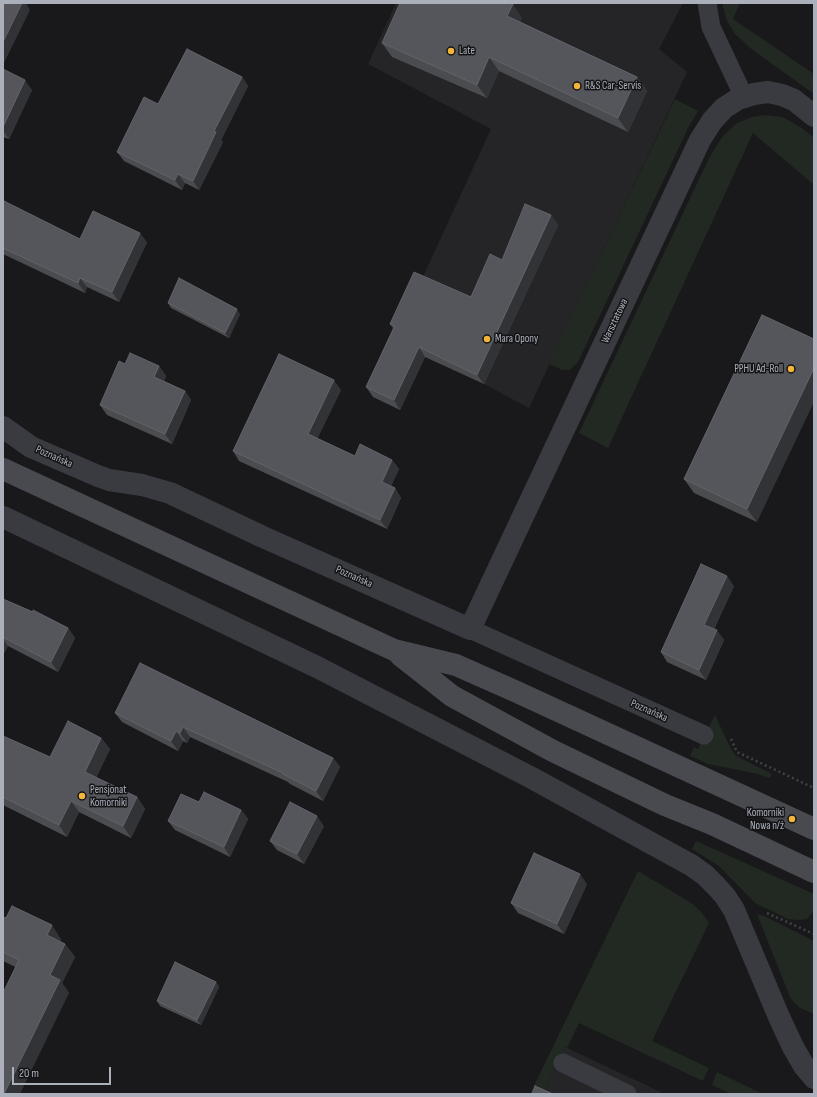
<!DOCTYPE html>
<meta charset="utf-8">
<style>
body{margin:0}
#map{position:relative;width:817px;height:1097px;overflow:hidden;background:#19191b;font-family:"Sofia Sans Condensed",sans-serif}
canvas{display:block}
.frame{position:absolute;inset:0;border:4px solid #abb0bb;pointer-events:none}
.scale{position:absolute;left:12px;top:1067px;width:99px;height:18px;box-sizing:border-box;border:2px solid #abb0bb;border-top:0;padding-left:5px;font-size:12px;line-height:14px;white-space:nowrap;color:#abb0bb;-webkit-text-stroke:3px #141416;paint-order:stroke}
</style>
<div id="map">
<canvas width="817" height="1097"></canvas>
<div class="frame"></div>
<div class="scale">20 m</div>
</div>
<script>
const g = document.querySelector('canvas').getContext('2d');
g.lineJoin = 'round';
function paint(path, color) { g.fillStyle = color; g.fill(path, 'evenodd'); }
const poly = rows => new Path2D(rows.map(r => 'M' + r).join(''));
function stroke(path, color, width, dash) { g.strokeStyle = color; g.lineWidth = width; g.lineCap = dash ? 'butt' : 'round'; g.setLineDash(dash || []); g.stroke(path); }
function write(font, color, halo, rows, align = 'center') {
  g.font = font + ' "Sofia Sans Condensed",sans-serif'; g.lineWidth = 3; g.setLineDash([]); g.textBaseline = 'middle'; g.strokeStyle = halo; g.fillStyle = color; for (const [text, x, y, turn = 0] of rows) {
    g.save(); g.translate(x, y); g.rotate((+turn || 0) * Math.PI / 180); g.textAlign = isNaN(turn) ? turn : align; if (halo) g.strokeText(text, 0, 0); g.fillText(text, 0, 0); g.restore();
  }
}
paint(poly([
 [396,3,683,3,659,49,687,72,529,408,484,384,398,344,421,281,491,129,368,64],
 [565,1047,665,1094,543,1094]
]), '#252528');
paint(poly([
 [723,3,740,3,733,19,814,74,814,94,750,48,742,40,735,34,727,21,723,7],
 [675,99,698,111,689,126,578,362,570,370,562,370,549,364],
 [765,115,782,117,792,122,803,129,814,138,814,185,753,133,608,448,579,433,710,156,723,136,737,123,752,117],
 [715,715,730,747,736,756,772,774,770,778,758,774,708,764,690,756,694,747,698,749],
 [696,841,814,894,814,909,813,912,807,919,798,920,788,919,755,903,719,866,692,849],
 [638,871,693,904,701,912,709,923,652,1041,709,1068,703,1081,579,1023,567,1048,565,1047,543,1094,530,1094],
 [757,914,764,916,814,941,814,1014,800,1008,794,1003,790,997],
 [717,1072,763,1094,731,1094,712,1085]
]), '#212922');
stroke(poly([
 [731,739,737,752,814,788],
 [767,913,814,934]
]), '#404247', 2.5, [2, 3]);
stroke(poly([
 [707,3,711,27,744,97],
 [470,629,704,735],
 [563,1063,627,1094]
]), '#3a3b40', 19);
stroke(poly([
 [3,427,31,447,98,476,109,480,142,485,170,493,263,537,470,629,700,140,712,121,724,108,738,99,754,94,768,92,782,95,794,100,814,116],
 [3,517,317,667,532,778,691,865,705,875,716,886,725,896,734,910,779,1017,793,1047,804,1066,814,1078]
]), '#3a3b40', 22);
stroke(poly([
 [3,469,394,650,456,665,517,692,814,829],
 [400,655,452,696,553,751,665,805,712,824,814,872]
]), '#484a50', 22);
paint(poly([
 [522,18,520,22,637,77,647,91,628,132,499,71,487,98,392,57,382,43],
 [3,69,32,90,9,139,3,137],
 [242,77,248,86,221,140,223,142,199,190,185,183,182,190,124,161,117,152,158,104],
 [3,204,80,239,147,242,119,302,87,287,85,293,3,254],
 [551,215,558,225,484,384,425,357,400,410,373,397,366,387,393,328,390,324,471,297,502,260],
 [168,303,240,314,229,338,171,308],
 [762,315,757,522,694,493,684,479],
 [125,364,159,366,166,376,164,381,185,391,191,400,172,444,107,415,100,405],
 [341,390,317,438,355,456,392,460,399,469,391,486,395,488,401,498,387,529,239,461,233,451],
 [734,586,714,629,724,640,706,680,667,662,661,652],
 [3,599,68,628,75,638,58,672,8,646,3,655],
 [115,713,333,758,340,767,323,801,290,784,288,782,190,737,187,743,183,741,178,751,122,722],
 [3,736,50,757,101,738,110,749,96,778,137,797,145,809,131,838,79,812,67,837,3,805],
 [199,802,241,810,248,819,230,857,175,830,168,821],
 [324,826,304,864,277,850,270,841],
 [587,884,564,934,518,913,511,903],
 [3,917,61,939,60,941,65,944,75,957,62,983,69,993,3,961],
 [216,982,219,987,201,1025,160,1006,157,1001]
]), '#4a4c50');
paint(poly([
 [22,3,26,3,30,10,3,65,3,42],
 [513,4,522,18,517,30,507,16],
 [489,57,499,71,487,98,477,85],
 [242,77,248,86,221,140,223,142,199,190,193,181,214,131],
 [637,77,647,91,628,132,618,118],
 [25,80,32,90,9,139,3,131,3,127],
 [178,174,185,183,182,190,175,180],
 [551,215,558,225,484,384,477,375],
 [140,233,147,242,119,302,112,292],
 [80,278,87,287,85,293,78,283],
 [237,309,240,314,229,338,225,333],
 [419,347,425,357,400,410,394,400],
 [159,366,166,376,161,387,154,377],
 [814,368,814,402,757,522,747,509],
 [334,380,341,390,315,444,308,434],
 [185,391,191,400,172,444,165,434],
 [392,460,399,469,388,492,382,482],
 [395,488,401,498,387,529,380,520],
 [727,576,734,586,711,634,704,625],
 [68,628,75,638,58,672,51,662],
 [717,630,724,640,706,680,699,670],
 [3,639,8,646,3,655],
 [183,727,190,737,187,743,180,733],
 [176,731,183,741,178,751,171,741],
 [101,738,110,749,93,784,85,772],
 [333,758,340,767,323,801,316,791],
 [137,797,145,809,131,838,123,826],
 [71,801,79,812,67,837,59,825],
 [241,810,248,819,230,857,224,847],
 [317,816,324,826,304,864,297,854],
 [580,874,587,884,564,934,557,924],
 [52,925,61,939,56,948,47,935],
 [65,944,75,957,62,983,69,993,20,1094,4,1094,50,975],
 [216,982,219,987,201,1025,197,1020]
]), '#323336');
const building = poly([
 [3,3,22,3,3,42,3,3],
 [400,3,510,3,513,4,507,16,637,77,618,118,489,57,477,85,382,43,400,3],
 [187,49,242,77,214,131,216,132,193,181,178,174,175,180,117,152,144,97,158,104,187,49],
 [3,69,25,80,3,127,3,69],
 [4,201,80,239,93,211,140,233,112,292,80,278,78,283,3,248,3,204,4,201],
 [525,204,551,215,477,375,419,347,394,400,366,387,395,326,390,324,414,272,471,297,490,254,502,260,525,204],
 [179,278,237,309,225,333,168,303,179,278],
 [762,315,814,339,814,368,747,509,684,479,762,315],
 [130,353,159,366,154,377,185,391,165,434,100,405,119,361,125,364,130,353],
 [279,354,334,380,308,434,355,456,360,444,392,460,382,482,395,488,380,520,233,451,279,354],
 [701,564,727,576,704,625,717,630,699,670,661,652,701,564],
 [3,599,33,612,33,610,68,628,51,662,3,637,3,599],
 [140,663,333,758,316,791,283,774,283,773,183,727,180,733,176,731,171,741,115,713,140,663],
 [68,721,101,738,85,772,137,797,123,826,71,801,59,825,3,797,3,736,50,757,68,721],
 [204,792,241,810,224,847,168,821,181,794,199,802,204,792],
 [290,802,317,816,297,854,270,841,290,802],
 [534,853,580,874,557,924,511,903,534,853],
 [12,906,52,925,47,935,65,944,50,975,60,980,4,1094,3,1094,3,993,19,960,3,952,3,917,6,918,12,906],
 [175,962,216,982,197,1020,157,1001,175,962],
 [535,1086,553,1094,532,1094,535,1086]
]);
paint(building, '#55565c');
stroke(building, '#62646a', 1);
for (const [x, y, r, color] of [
 [451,51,4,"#f2b53a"],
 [577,86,4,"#f2b53a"],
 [487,339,4,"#f2b53a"],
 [791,369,4,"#f2b53a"],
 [82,796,4,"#f2b53a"],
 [792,819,4,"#f2b53a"]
]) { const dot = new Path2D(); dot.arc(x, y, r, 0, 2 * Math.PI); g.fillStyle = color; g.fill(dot); stroke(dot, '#141416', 1.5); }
write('11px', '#abb0bb', '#141416', [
 ["Late",459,51],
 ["R&S Car-Servis",585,86],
 ["Mara Opony",495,339],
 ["PPHU Ad-Roll",783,369,"right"],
 ["Pensjonat",90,790],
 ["Komorniki",90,803],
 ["Komorniki",784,813,"right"],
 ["Nowa n/ż",784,826,"right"]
], 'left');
write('11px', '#abb0bb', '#141416', [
 ["Warsztatowa",615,321,-65],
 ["Poznańska",54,457,24],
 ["Poznańska",354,577,24],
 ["Poznańska",649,711,24]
]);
</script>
